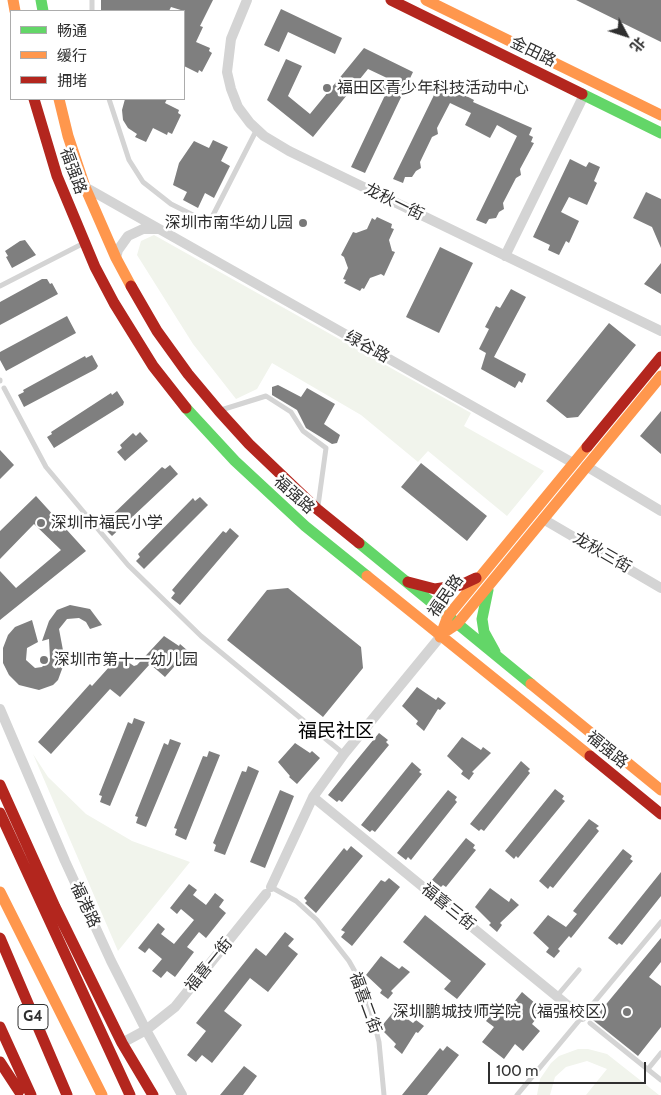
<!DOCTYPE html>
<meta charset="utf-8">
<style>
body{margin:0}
#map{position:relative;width:661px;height:1095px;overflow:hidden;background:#fff;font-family:Cabin,"Noto Sans SC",sans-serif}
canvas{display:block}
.legend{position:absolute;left:10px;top:10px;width:175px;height:90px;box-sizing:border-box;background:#fff;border:1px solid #acacac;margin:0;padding:6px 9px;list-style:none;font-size:15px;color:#2f2f2f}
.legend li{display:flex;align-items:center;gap:10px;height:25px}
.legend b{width:25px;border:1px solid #acacac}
.north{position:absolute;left:601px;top:10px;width:50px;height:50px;-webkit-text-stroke:4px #fff;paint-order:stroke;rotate:130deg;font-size:14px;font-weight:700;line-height:20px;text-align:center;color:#2f2f2f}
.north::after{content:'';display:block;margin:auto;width:18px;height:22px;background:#2f2f2f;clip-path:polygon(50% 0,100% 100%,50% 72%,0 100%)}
.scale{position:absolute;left:488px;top:1062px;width:158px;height:22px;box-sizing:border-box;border:2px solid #2f2f2f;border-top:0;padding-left:6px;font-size:15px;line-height:18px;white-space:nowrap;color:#2f2f2f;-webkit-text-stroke:4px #fff;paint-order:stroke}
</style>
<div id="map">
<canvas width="661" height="1095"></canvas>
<ul class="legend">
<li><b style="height:6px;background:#63d668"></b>畅通</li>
<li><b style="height:6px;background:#ff974d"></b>缓行</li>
<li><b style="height:6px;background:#b3261e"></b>拥堵</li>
</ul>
<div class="north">北</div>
<div class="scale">100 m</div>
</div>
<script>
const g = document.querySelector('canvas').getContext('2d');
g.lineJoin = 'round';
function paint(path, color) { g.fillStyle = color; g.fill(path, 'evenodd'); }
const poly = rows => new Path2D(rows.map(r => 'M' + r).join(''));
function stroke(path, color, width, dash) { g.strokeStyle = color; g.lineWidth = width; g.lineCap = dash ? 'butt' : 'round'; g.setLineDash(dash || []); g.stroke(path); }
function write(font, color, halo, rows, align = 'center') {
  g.font = font + ' Cabin,"Noto Sans SC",sans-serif'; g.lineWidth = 5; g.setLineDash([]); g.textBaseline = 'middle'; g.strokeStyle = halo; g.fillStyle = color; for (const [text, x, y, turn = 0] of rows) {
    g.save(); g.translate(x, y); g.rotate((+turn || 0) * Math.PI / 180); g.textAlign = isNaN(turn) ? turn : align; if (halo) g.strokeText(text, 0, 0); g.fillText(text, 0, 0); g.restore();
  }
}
paint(poly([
 [154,235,471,413,464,426,544,471,507,516,428,451,418,462,361,415,272,363,257,389,236,399,193,344,137,255,141,241],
 [33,754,48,777,86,814,132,841,190,862,118,951],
 [578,1049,588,1049,607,1054,659,1095,586,1095,607,1069,587,1061,566,1067,555,1077,550,1095,537,1095,540,1079,551,1063,559,1056]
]), '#f1f4ec');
paint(poly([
 [101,0,213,0,200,26,203,27,196,42,210,48,209,51,212,53,202,72,199,70,198,73,184,66,184,11,171,7,169,11,101,11],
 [576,0,661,0,661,42],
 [281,9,342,38,335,54,288,32,279,52,264,45],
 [364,48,413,72,365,173,351,167,387,91,382,89,387,78,368,69,313,137,267,100,286,59,302,66,288,96,310,114],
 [447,86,474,100,473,102,532,128,529,135,533,137,531,142,534,143,520,169,521,175,516,178,503,203,504,209,499,212,496,218,489,219,486,224,476,220,517,136,497,125,490,138,465,125,471,113,450,103,437,128,438,134,432,137,420,162,421,168,416,171,412,177,405,177,403,183,393,179,434,95,437,96,440,91,444,93],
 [125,99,167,99,165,103,179,110,178,113,181,115,172,134,168,132,167,135,153,128,146,142,135,137,137,134,128,128,123,120,122,110],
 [213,140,228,147,221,161,230,166,214,198,205,193,198,208,183,200,187,192,173,185,179,163,194,141,209,148],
 [570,159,586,167,589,162,600,167,594,181,597,183,587,205,569,197,561,212,579,221,569,243,566,241,559,255,548,250,550,245,533,237],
 [646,192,661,199,661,248,652,227,633,218],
 [377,217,392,224,391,228,394,229,389,240,392,251,395,252,384,276,381,274,370,278,364,289,362,288,360,291,344,283,346,280,343,279,348,268,344,257,341,255,353,232,356,233,367,229,372,218,375,220],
 [25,240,36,255,12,268,6,257,8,256,5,251,20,241],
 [440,247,473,263,439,333,406,317],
 [661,263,661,294,644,284],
 [42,279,47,279,50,284,52,283,58,294,0,325,0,302],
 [511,289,526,297,494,357,526,374,522,383,519,381,515,388,481,369,486,353,479,349,489,329,485,327,496,306,500,308],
 [67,316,76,333,6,371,0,360,0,352],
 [609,323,636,345,578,417,567,418,546,401],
 [92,355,98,366,96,369,24,407,18,395,24,392,23,390,85,356,86,358],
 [278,385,301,397,307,388,335,404,324,424,340,435,337,443,332,444,306,428,297,410,272,395,272,387],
 [117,391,124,402,123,405,54,448,47,437,52,434,51,432,111,393,112,395],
 [661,411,661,454,640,436],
 [140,432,148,441,125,461,117,452,122,448,120,445,133,433,136,436],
 [0,450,14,465,0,479],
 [421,463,487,516,467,541,401,487],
 [170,465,178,474,112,536,104,528,108,524,106,521,162,467,165,469],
 [36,496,86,551,0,620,0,571,16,588,61,550,34,524,0,559,0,531],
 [200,497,208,505,144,569,136,561,140,557,138,554,193,498,195,501],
 [230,528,239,536,180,605,171,598,175,593,172,590,223,531,226,533],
 [288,588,361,647,363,668,323,717,227,640,267,590],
 [70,605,90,609,102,625,90,629,86,622,79,618,67,619,59,629,65,661,58,680,53,685,39,690,19,685,9,675,3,663,3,648,8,635,15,627,32,620,38,642,27,648,26,660,35,668,42,667,50,658,49,639,42,641,49,621,57,610],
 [164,636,179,646,180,644,188,651,165,677,150,664,120,697,110,689,51,754,38,742,90,684,92,686,119,656,134,666,137,665],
 [417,687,436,700,438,697,446,703,440,710,438,709,424,731,416,724,418,721,402,706],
 [134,718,145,722,110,806,100,802,102,796,99,795,128,722,132,724],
 [379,733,388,740,386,742,389,745,342,802,339,800,337,802,328,795],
 [462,737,481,750,483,747,491,753,472,772,474,773,469,780,461,774,463,771,447,756],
 [170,739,181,743,146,827,136,823,138,817,135,816,164,743,168,745],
 [295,743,310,753,312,751,320,758,297,784,289,777,290,776,278,762],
 [209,751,220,755,186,840,175,835,177,829,174,828,203,756,207,757],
 [521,761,530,769,528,771,530,773,484,831,481,829,479,831,470,824],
 [412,762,421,770,419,772,422,774,375,832,372,830,370,832,361,825],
 [248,766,259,771,225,855,214,851,216,845,213,843,242,771,246,772],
 [555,789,564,796,562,799,565,801,518,858,516,856,514,859,505,851],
 [280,790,294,796,265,868,250,862],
 [448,790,457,797,455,800,457,802,411,860,408,857,406,860,397,853],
 [589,819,599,826,596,828,599,831,553,888,550,886,548,889,539,881],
 [466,838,475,845,473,848,476,850,446,887,443,885,441,887,432,880],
 [351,846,363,856,316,913,305,903,307,901,304,898,344,848,347,851],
 [623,849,632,856,630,859,633,861,571,938,569,936,558,949,560,951,554,958,546,952,549,948,533,933,548,915,566,927,577,914,573,911],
 [661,872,661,896,622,945,619,943,617,945,608,938],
 [389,878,400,887,352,946,341,937,345,932,341,930,381,880,385,882],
 [189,884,197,890,193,895,206,905,215,893,224,900,219,907,226,913,206,938,199,932,187,947,194,952,175,977,167,971,161,978,152,971,162,959,149,948,145,953,138,948,158,923,165,929,161,934,174,944,194,920,181,909,177,914,170,908],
 [490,888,509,902,511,898,519,905,500,923,502,925,497,932,489,925,491,923,475,907],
 [425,915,486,964,457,999,444,989,451,981,403,942],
 [285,932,294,939,288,946,298,954,268,992,250,978,224,1011,242,1025,212,1063,202,1055,196,1062,187,1055,206,1031,196,1023,256,948,266,956],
 [661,938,661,962,649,977,661,986,661,1027,638,1056,593,1020],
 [381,956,399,969,402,966,410,972,391,991,393,993,388,999,380,993,382,990,366,975],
 [522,992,543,1010,532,1024,540,1031,523,1051,515,1044,504,1059,482,1042,494,1027,486,1021,502,1001,510,1007],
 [395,1010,413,1023,416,1020,424,1026,418,1033,416,1032,402,1054,394,1047,396,1044,380,1028],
 [447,1046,459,1055,427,1095,402,1095,440,1048,443,1051],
 [244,1066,257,1076,243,1095,220,1095]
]), '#7f7f7f');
stroke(poly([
 [92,0,92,11],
 [109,99,129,160,143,182,171,204,209,223,257,129],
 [0,286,84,243],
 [0,380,0,381],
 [4,388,46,467,128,565,201,636,344,754],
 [221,410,266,396,291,412,303,431,326,448,318,506],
 [271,887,296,901,317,920,349,961,358,977,371,1011,379,1042,384,1095],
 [557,996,579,970],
 [590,1023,661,1080],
 [648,1069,661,1053],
 [517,1095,661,922]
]), '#d4d4d4', 5);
stroke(poly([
 [247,0,231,39,227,72,231,89,238,107,250,123,264,136,289,151,661,331],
 [85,187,573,463],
 [505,256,584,95],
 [116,258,118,250,128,236,143,229,157,229],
 [586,466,661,511],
 [543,519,661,588],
 [0,709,65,861,111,961,146,1030,182,1095],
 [313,797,582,1017],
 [271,887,313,797,344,754,440,637],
 [122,1043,146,1030,175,1007,266,894]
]), '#d4d4d4', 10);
stroke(poly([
 [41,0,43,11],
 [582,94,661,133],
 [186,408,235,461,305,526,367,576],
 [359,543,531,684],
 [488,590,482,619,484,632,495,652]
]), '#63d668', 11);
stroke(poly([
 [13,0,15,11],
 [426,0,661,115],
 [59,99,68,136,85,187,116,258,131,286],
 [367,576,590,756],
 [448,630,457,624,661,376],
 [440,637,448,616,587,447],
 [531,684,661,790],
 [0,892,102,1095]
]), '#ff974d', 11);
stroke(poly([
 [391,0,582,94],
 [34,99,57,176,95,267,114,303,153,366,186,408],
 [131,286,157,331,188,374,219,411,249,444,317,509,359,543],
 [587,447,661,357],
 [408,582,435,589,461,585,476,578],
 [590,756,661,814],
 [0,785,55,907,122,1043],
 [0,813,130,1095],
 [0,938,67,1095],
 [0,1027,31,1095],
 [122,1043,153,1095],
 [0,1062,19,1091]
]), '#b3261e', 11);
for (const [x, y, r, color] of [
 [327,88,5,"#787878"],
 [303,223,5,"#787878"],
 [41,523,5,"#787878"],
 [44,660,5,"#787878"],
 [627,1012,5,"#787878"]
]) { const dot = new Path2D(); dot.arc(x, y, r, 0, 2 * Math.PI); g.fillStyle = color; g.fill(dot); stroke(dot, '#fff', 2); }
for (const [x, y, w] of [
 [33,1017,30]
]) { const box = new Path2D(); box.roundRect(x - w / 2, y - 12.5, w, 25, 4); g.fillStyle = '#fff'; g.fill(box); stroke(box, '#2f2f2f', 1); }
write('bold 15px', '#2f2f2f', null, [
 ["G4",33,1017]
]);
write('16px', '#2f2f2f', '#fff', [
 ["金田路",533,52,26],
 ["福强路",73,171,70],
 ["龙秋一街",394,202,26],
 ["绿谷路",367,347,29],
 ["福强路",294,495,42],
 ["龙秋三街",602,553,30],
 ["福民路",446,596,-55],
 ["福强路",607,750,39],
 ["福港路",85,905,65],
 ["福喜三街",448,907,39],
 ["福喜一街",209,965,-51],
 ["福喜二街",365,1003,70]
]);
write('16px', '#2f2f2f', '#fff', [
 ["福田区青少年科技活动中心",337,88],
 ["深圳市南华幼儿园",293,223,"right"],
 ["深圳市福民小学",51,523],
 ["深圳市第十一幼儿园",54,660],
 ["深圳鹏城技师学院（福强校区）",617,1012,"right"]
], 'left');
write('19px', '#000', '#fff', [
 ["福民社区",336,731]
]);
</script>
